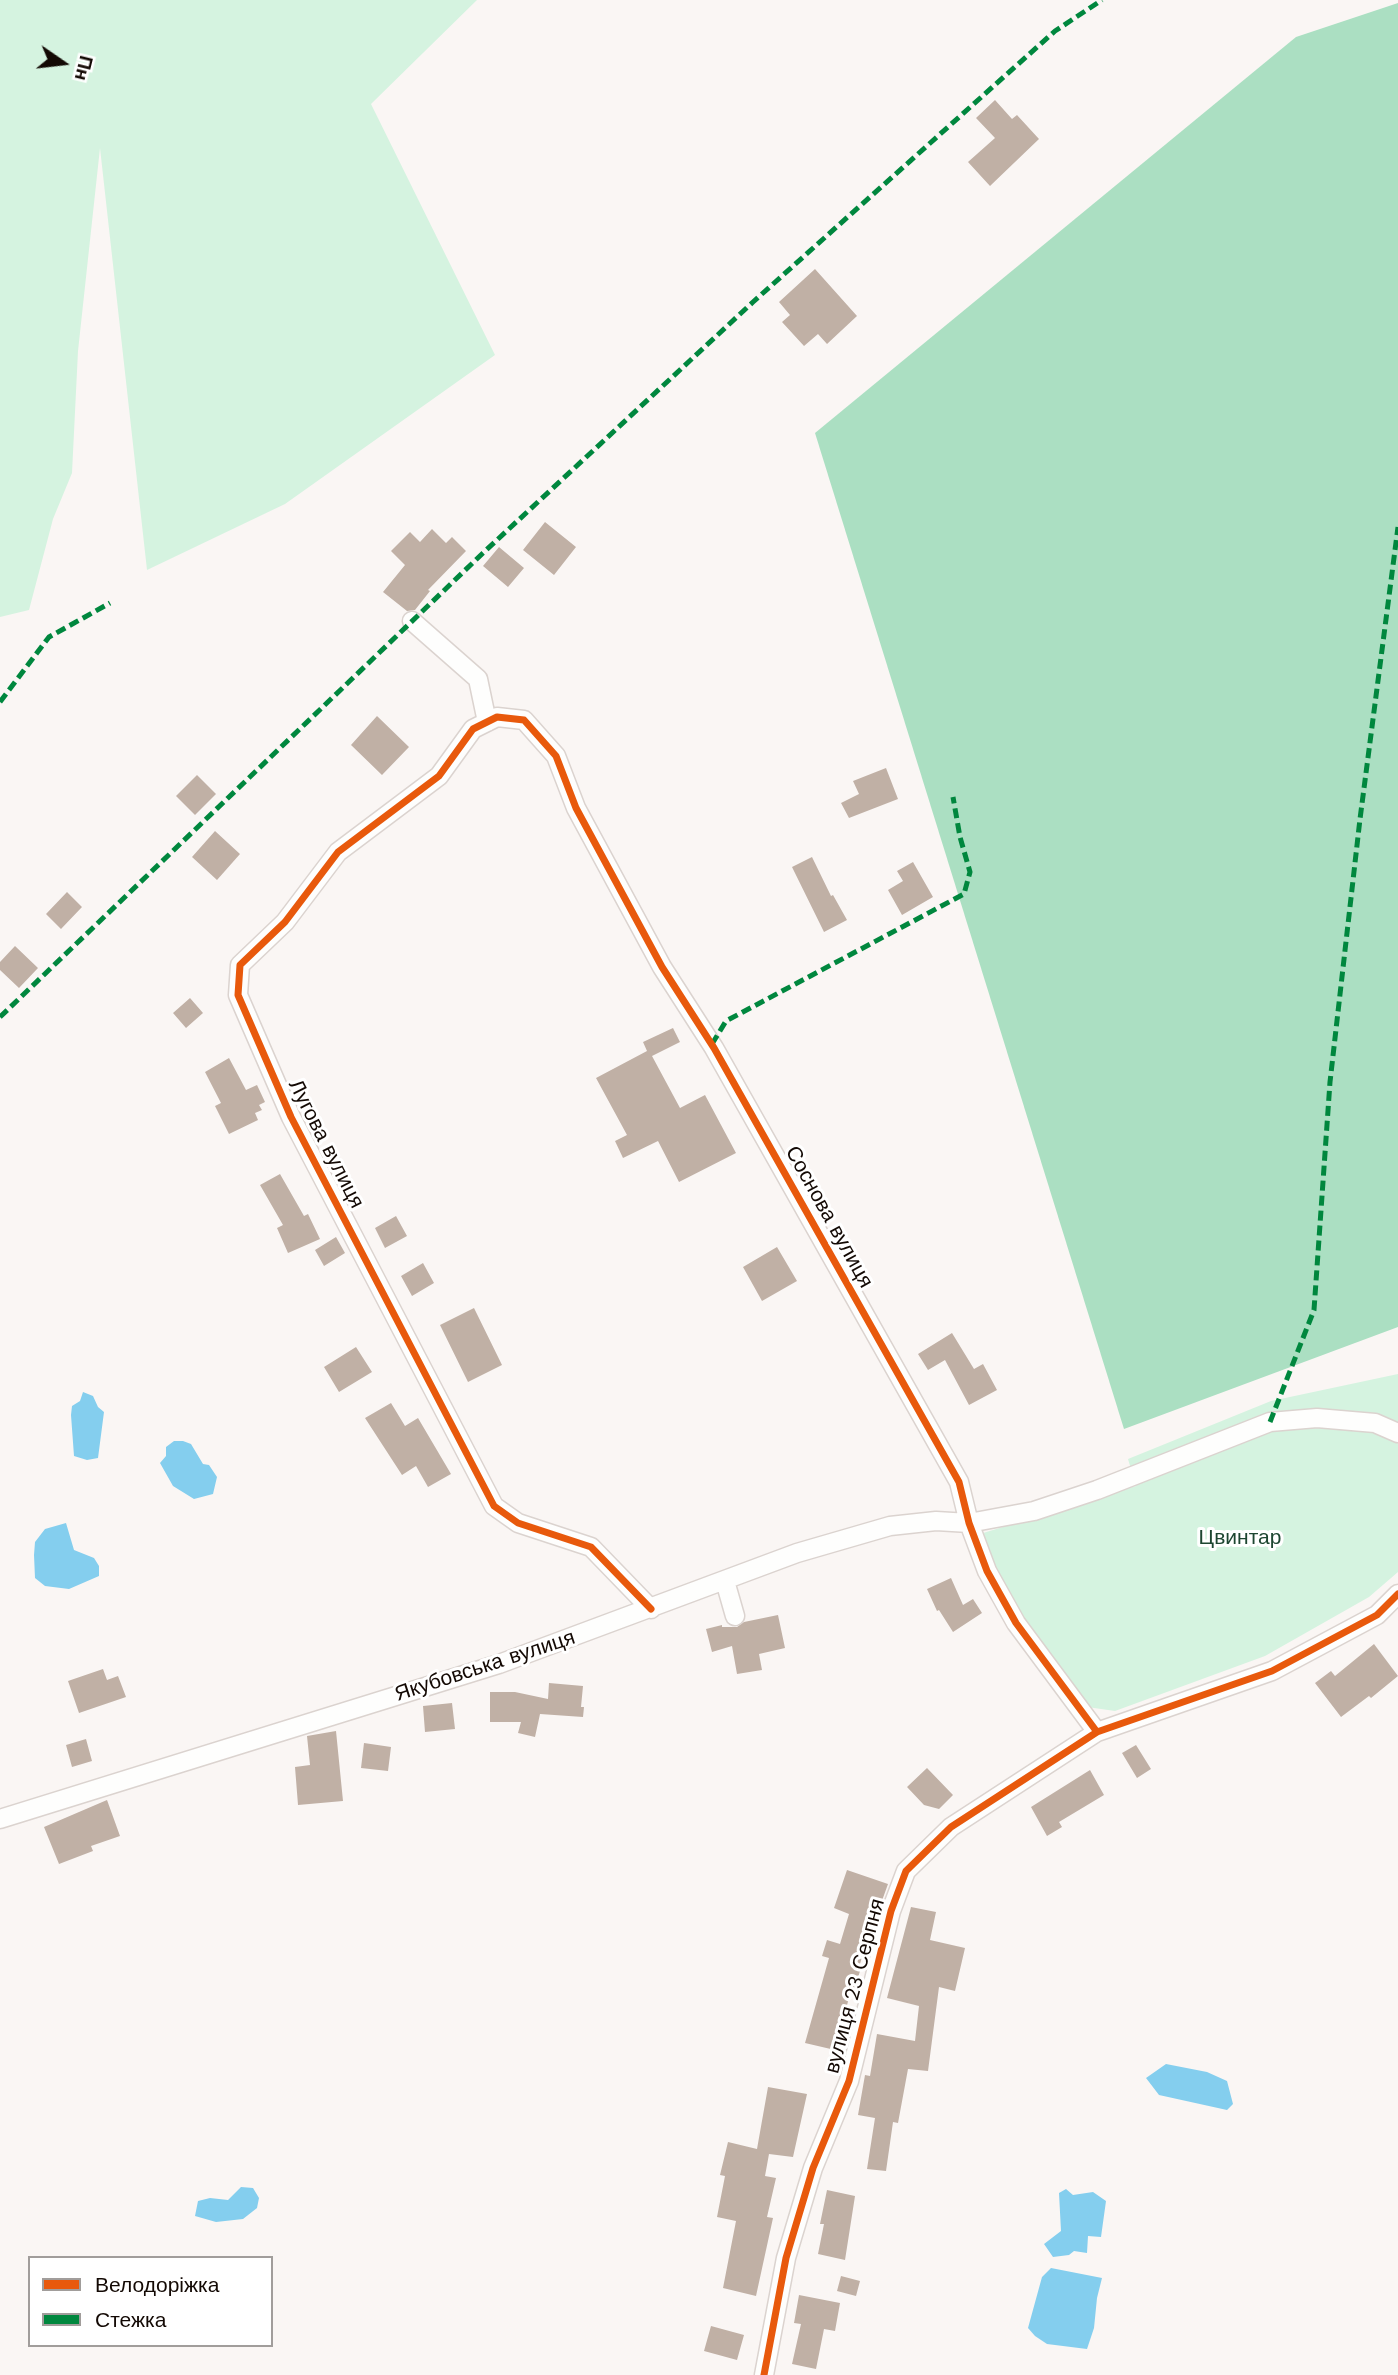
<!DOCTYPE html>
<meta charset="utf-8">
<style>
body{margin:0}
#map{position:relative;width:1398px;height:2375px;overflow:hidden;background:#faf6f4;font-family:"Work Sans",sans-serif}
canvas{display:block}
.legend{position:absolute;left:28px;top:2256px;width:245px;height:91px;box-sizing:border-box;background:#fff;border:2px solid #a19d9b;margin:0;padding:9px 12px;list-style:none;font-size:21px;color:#130904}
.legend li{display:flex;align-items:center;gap:14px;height:35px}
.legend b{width:35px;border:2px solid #a19d9b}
.north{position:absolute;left:28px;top:28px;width:70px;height:70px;-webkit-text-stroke:5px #fff;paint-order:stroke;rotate:104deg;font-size:19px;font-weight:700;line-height:28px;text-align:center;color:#130904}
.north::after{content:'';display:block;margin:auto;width:24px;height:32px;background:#130904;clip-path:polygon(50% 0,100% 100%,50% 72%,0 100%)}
</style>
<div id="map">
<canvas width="1398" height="2375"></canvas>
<ul class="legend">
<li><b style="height:9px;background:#e8590c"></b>Велодоріжка</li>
<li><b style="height:9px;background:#00873e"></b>Стежка</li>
</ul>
<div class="north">Пн</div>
</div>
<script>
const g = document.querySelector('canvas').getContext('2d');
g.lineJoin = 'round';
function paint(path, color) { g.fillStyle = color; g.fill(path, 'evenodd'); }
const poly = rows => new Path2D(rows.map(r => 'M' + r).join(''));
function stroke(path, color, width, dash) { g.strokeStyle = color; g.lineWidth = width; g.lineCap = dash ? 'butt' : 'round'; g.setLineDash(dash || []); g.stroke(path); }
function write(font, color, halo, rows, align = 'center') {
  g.font = font + ' "Work Sans",sans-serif'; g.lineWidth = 6; g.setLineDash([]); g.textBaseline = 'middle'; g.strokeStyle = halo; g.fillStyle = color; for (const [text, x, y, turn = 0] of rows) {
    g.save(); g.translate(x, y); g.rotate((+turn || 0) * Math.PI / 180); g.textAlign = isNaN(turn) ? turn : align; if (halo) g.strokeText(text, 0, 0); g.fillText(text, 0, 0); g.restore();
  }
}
paint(poly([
 [0,0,477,0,371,104,495,355,285,504,147,570,100,148,78,351,72,473,53,519,29,610,0,617],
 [1398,1374,1398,1572,1369,1597,1265,1656,1115,1711,1087,1707,1024,1619,1001,1578,980,1534,1136,1486,1128,1459,1271,1401]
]), '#d5f3e0');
paint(poly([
 [1398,3,1398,1327,1124,1429,815,433,1296,37]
]), '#abdfc2');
paint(poly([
 [83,1392,93,1396,98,1407,104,1412,98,1458,87,1460,74,1456,71,1415,72,1406,80,1401],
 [174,1441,183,1441,191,1444,203,1464,209,1465,217,1477,213,1494,194,1499,173,1486,160,1463,166,1456,166,1447],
 [66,1523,74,1550,94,1558,99,1566,99,1576,69,1589,45,1586,35,1578,34,1555,35,1542,45,1529],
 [1166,2064,1207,2072,1227,2081,1233,2104,1227,2110,1159,2095,1146,2078],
 [241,2187,253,2188,259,2198,257,2208,243,2219,216,2222,195,2216,198,2201,210,2198,228,2200],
 [1066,2189,1073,2195,1093,2192,1106,2201,1101,2237,1088,2236,1087,2253,1074,2251,1069,2255,1053,2257,1044,2244,1061,2231,1059,2193],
 [1051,2268,1102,2278,1097,2298,1094,2328,1087,2349,1047,2344,1035,2336,1028,2328,1042,2277]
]), '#84ceee');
paint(poly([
 [995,100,1012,119,1017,115,1039,139,990,186,968,162,995,138,976,118],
 [815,269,857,316,827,344,818,334,804,346,782,322,790,315,779,302],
 [545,522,576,547,554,575,523,550],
 [432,529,446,543,452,537,466,551,428,590,430,591,415,610,407,611,383,592,405,565,391,551,410,532,420,542],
 [499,547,524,568,508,587,483,566],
 [377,716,409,747,382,775,351,745],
 [886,768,898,799,849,818,841,803,859,794,853,781],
 [197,775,216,794,195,815,176,796],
 [215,831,240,854,217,880,192,857],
 [812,857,831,896,833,895,847,920,824,932,792,867],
 [913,862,933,897,902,915,888,890,903,881,897,871],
 [67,892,82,907,61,929,46,914],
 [15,946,38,968,19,988,0,970,0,962],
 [190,998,203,1013,186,1028,173,1013],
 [673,1028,680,1042,652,1056,680,1108,705,1095,736,1153,679,1182,658,1141,623,1158,615,1141,627,1135,596,1078,647,1051,643,1042],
 [229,1058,246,1090,257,1085,265,1102,259,1105,262,1110,255,1113,258,1120,229,1134,215,1106,221,1103,205,1072],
 [280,1174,304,1216,308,1214,320,1239,288,1253,277,1228,283,1225,260,1185],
 [396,1216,407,1236,385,1248,375,1228],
 [336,1237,345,1253,324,1266,315,1250],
 [777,1247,797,1281,762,1301,743,1267],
 [423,1263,434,1283,412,1296,401,1276],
 [474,1308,502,1365,468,1382,440,1325],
 [952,1333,974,1369,983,1364,997,1390,969,1405,945,1360,928,1370,918,1354],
 [356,1347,372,1372,339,1392,324,1367],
 [391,1403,405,1426,418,1418,451,1474,428,1487,416,1466,402,1475,365,1418],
 [951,1578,963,1605,973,1599,982,1613,953,1632,939,1610,937,1611,927,1589],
 [778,1615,785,1648,759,1654,762,1670,737,1674,732,1646,712,1652,706,1629,722,1625,722,1627,737,1627,744,1622],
 [1374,1644,1398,1676,1371,1698,1369,1696,1341,1717,1315,1683,1331,1671,1335,1676],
 [103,1669,107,1680,118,1676,126,1697,79,1713,68,1681],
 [549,1683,583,1686,581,1707,584,1707,583,1717,540,1714,535,1737,518,1733,521,1722,490,1722,490,1692,515,1692,548,1699],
 [452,1703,455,1729,425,1732,423,1706],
 [336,1731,343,1801,298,1805,295,1767,310,1765,307,1736],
 [86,1739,92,1761,72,1767,66,1745],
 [364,1743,391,1747,388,1771,361,1768],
 [1136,1745,1151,1769,1137,1778,1122,1753],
 [927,1768,953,1795,939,1809,924,1805,907,1787],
 [1090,1770,1104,1795,1059,1822,1062,1827,1047,1836,1031,1807],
 [107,1800,120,1836,91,1846,93,1851,59,1864,44,1827],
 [847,1870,888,1884,874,1923,872,1922,858,1971,860,1971,853,1994,850,1994,835,2050,805,2043,829,1958,822,1956,827,1940,840,1944,849,1914,834,1908],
 [911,1907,936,1912,930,1940,965,1948,955,1991,939,1987,928,2071,908,2069,898,2123,893,2122,886,2171,867,2169,875,2118,858,2115,865,2075,870,2076,877,2034,915,2041,919,2006,887,1998],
 [768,2087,807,2094,793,2157,769,2154,765,2176,776,2178,767,2217,773,2218,756,2296,723,2288,736,2221,717,2217,725,2176,720,2175,728,2142,757,2149],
 [827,2190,855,2196,845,2260,818,2254,824,2224,820,2224],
 [841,2276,860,2281,856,2296,837,2291],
 [799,2295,840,2303,835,2331,824,2329,816,2369,792,2364,801,2324,794,2323],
 [711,2326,744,2335,737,2360,704,2351]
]), '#c0b0a5');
const minor = poly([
 [412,621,478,679,487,722],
 [725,1581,735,1616],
 [651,1609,591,1547,518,1523,494,1506,291,1117,238,995,240,965,285,922,338,852,439,776,473,729,497,717,524,720,556,756,576,808,662,967,714,1048,959,1482,969,1523,987,1571,1016,1623,1097,1732],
 [0,1819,499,1664,797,1553,890,1526,936,1521,969,1523,1034,1511,1097,1490,1270,1422,1317,1418,1375,1423,1398,1433],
 [764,2375,786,2258,813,2168,849,2081,891,1911,906,1871,951,1827,1097,1732,1272,1671,1377,1615,1398,1594]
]);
stroke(minor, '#dbd3cf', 21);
stroke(minor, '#fefefd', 18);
stroke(poly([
 [0,702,49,637,110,603],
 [0,1017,483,553,753,302,1055,31,1102,0],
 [712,1044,726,1021,964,894,970,872,960,837,953,797],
 [1270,1422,1314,1310,1330,1082,1360,819,1398,527]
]), '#00873e', 5, [10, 5]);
stroke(poly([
 [651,1609,591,1547,518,1523,494,1506,291,1117,238,995,240,965,285,922,338,852,439,776,473,729,497,717,524,720,556,756,576,808,662,967,714,1048,959,1482,969,1523,987,1571,1016,1623,1097,1732],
 [764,2375,786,2258,813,2168,849,2081,891,1911,906,1871,951,1827,1097,1732,1272,1671,1377,1615,1398,1594]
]), '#e8590c', 7);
write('21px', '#130904', '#fff', [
 ["Лугова вулиця",326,1144,63],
 ["Соснова вулиця",829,1217,61],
 ["Якубовська вулиця",485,1666,-18],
 ["вулиця 23 Серпня",855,1986,-75]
]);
write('21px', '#1d4631', '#fff', [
 ["Цвинтар",1240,1538]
]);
</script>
